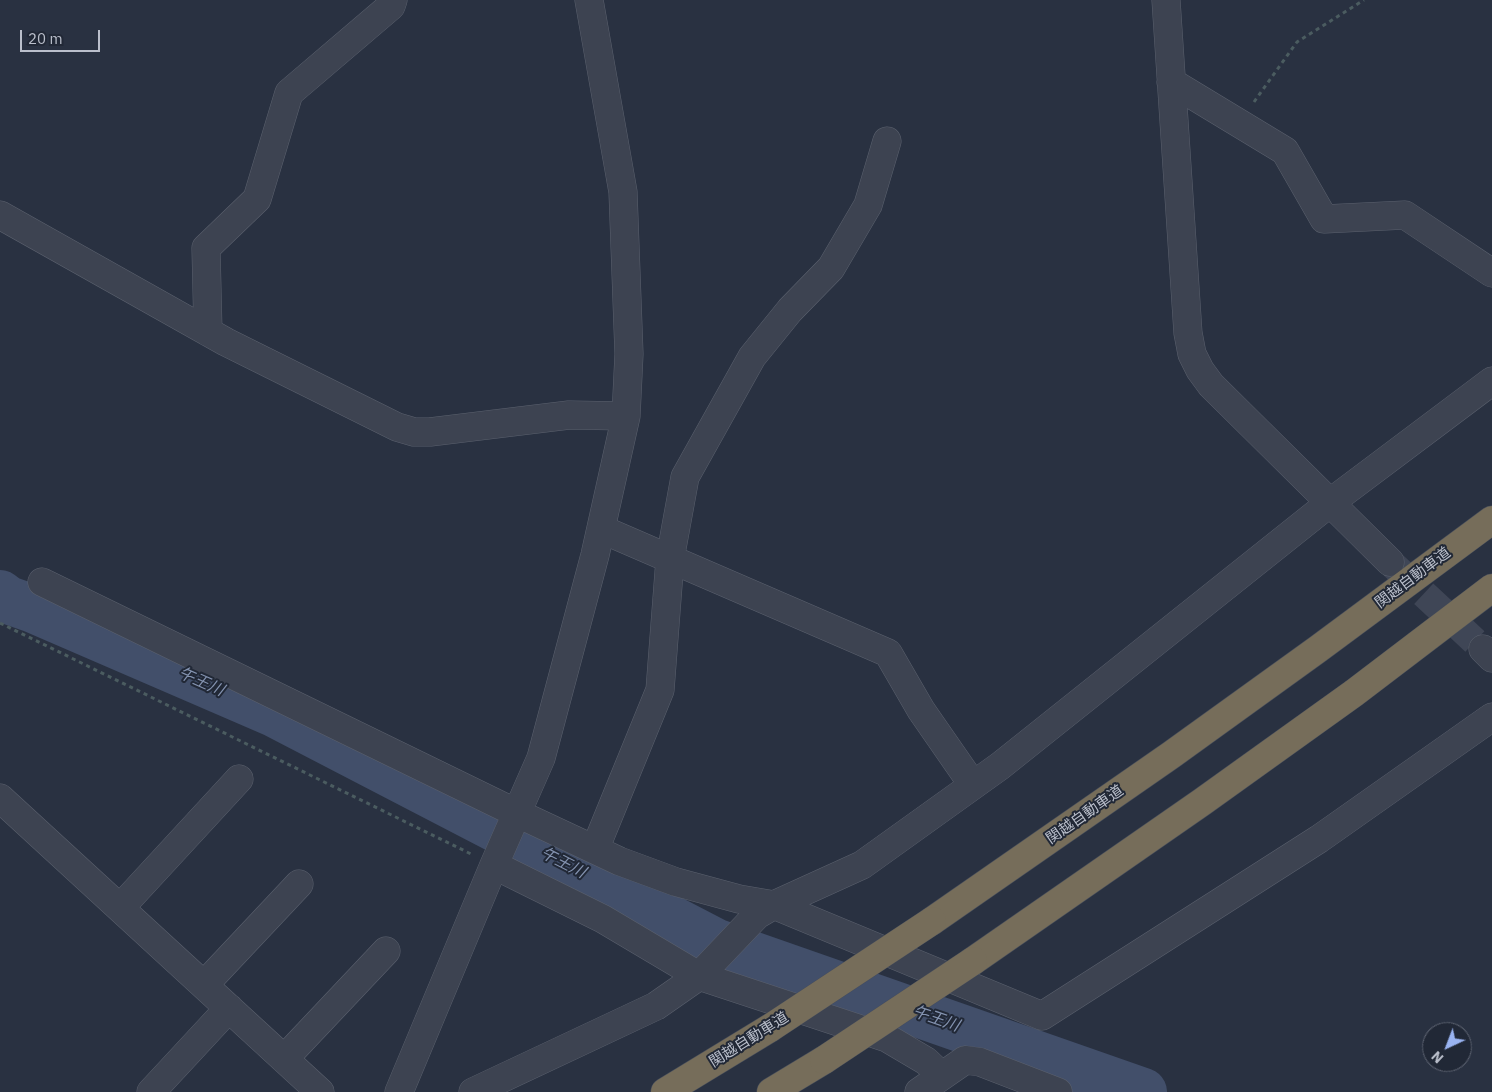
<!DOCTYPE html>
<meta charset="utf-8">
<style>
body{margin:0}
#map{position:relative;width:1492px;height:1092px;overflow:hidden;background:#293141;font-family:"IBM Plex Sans",sans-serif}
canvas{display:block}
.north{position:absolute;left:1422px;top:1022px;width:50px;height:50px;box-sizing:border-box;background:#212836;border:1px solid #5e6472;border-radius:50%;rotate:223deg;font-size:14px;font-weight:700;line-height:20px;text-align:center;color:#babfcb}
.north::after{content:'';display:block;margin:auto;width:18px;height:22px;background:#99b3f1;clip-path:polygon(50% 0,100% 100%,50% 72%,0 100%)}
.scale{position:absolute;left:20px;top:30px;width:80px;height:22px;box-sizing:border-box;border:2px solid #babfcb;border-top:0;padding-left:6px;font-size:15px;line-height:18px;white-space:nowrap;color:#babfcb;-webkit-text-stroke:4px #212836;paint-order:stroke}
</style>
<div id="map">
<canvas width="1492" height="1092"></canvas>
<div class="north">N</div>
<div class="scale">20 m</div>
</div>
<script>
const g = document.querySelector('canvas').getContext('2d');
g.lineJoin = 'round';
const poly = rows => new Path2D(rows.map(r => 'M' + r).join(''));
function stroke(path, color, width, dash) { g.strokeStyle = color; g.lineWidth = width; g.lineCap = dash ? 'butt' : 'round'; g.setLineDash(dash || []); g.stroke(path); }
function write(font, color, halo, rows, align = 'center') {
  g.font = font + ' "IBM Plex Sans","Noto Sans JP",sans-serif'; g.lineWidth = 4; g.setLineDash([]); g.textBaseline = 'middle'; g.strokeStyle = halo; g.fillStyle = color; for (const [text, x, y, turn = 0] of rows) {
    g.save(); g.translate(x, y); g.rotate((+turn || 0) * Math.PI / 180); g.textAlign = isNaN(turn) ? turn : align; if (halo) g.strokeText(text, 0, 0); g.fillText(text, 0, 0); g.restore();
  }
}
stroke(poly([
 [0,594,8,600,31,608,274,713,717,943,1143,1092]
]), '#424f6a', 48);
stroke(poly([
 [1393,565,1483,649]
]), '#3f4656', 28, [28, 14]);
const minor = poly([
 [1166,0,1188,333,1192,354,1200,370,1211,385,1390,562],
 [1171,82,1285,151,1324,219,1405,215,1492,273],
 [0,215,226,342,397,427,414,432,430,432,569,415,626,416],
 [208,332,206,248,257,199,289,93,391,6,393,0],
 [601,529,888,653,921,710,973,785],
 [42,582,506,808,619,861,676,882,739,899,774,905,1042,1016,1319,839,1492,717],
 [1483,649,1492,658],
 [0,798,320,1092],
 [595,849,660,690,670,559,685,477,752,357,790,310,831,268,868,205,887,141],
 [494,865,603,919,699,976,887,1038,926,1061,941,1075],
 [120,908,239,779],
 [204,985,299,884],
 [284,1059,386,951],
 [151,1092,229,1008],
 [399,1092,494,865,541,758,595,555,626,416,629,354,623,192,589,0],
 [473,1092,656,1006,699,976,757,915,774,905,862,865,1000,766,1331,502,1492,381],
 [919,1092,965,1060,980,1062,1058,1092]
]);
const highway = poly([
 [932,921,1171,755,1318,649,1492,520],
 [973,961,1202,802,1354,693,1492,588],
 [665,1092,770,1028],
 [771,1092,824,1060]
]);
stroke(minor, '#5b616e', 29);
stroke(highway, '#474e5b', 29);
stroke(poly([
 [1254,102,1297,42,1364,0],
 [0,623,471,854]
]), '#4b5c60', 3, [4, 4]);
stroke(minor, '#3d4351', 28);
stroke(highway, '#766d5a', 28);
const highwayBridge = poly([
 [770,1028,932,921],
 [824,1060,973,961]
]);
stroke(highwayBridge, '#474e5b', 29, []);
stroke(highwayBridge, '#766d5a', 28);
write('15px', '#babfcb', '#212836', [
 ["関越自動車道",1413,578,-37],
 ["関越自動車道",1085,815,-35],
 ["関越自動車道",749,1040,-32]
]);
write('italic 16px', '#8493b0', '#212836', [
 ["午王川",201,682,24],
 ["午王川",563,863,27],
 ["午王川",936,1019,19]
]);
</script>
